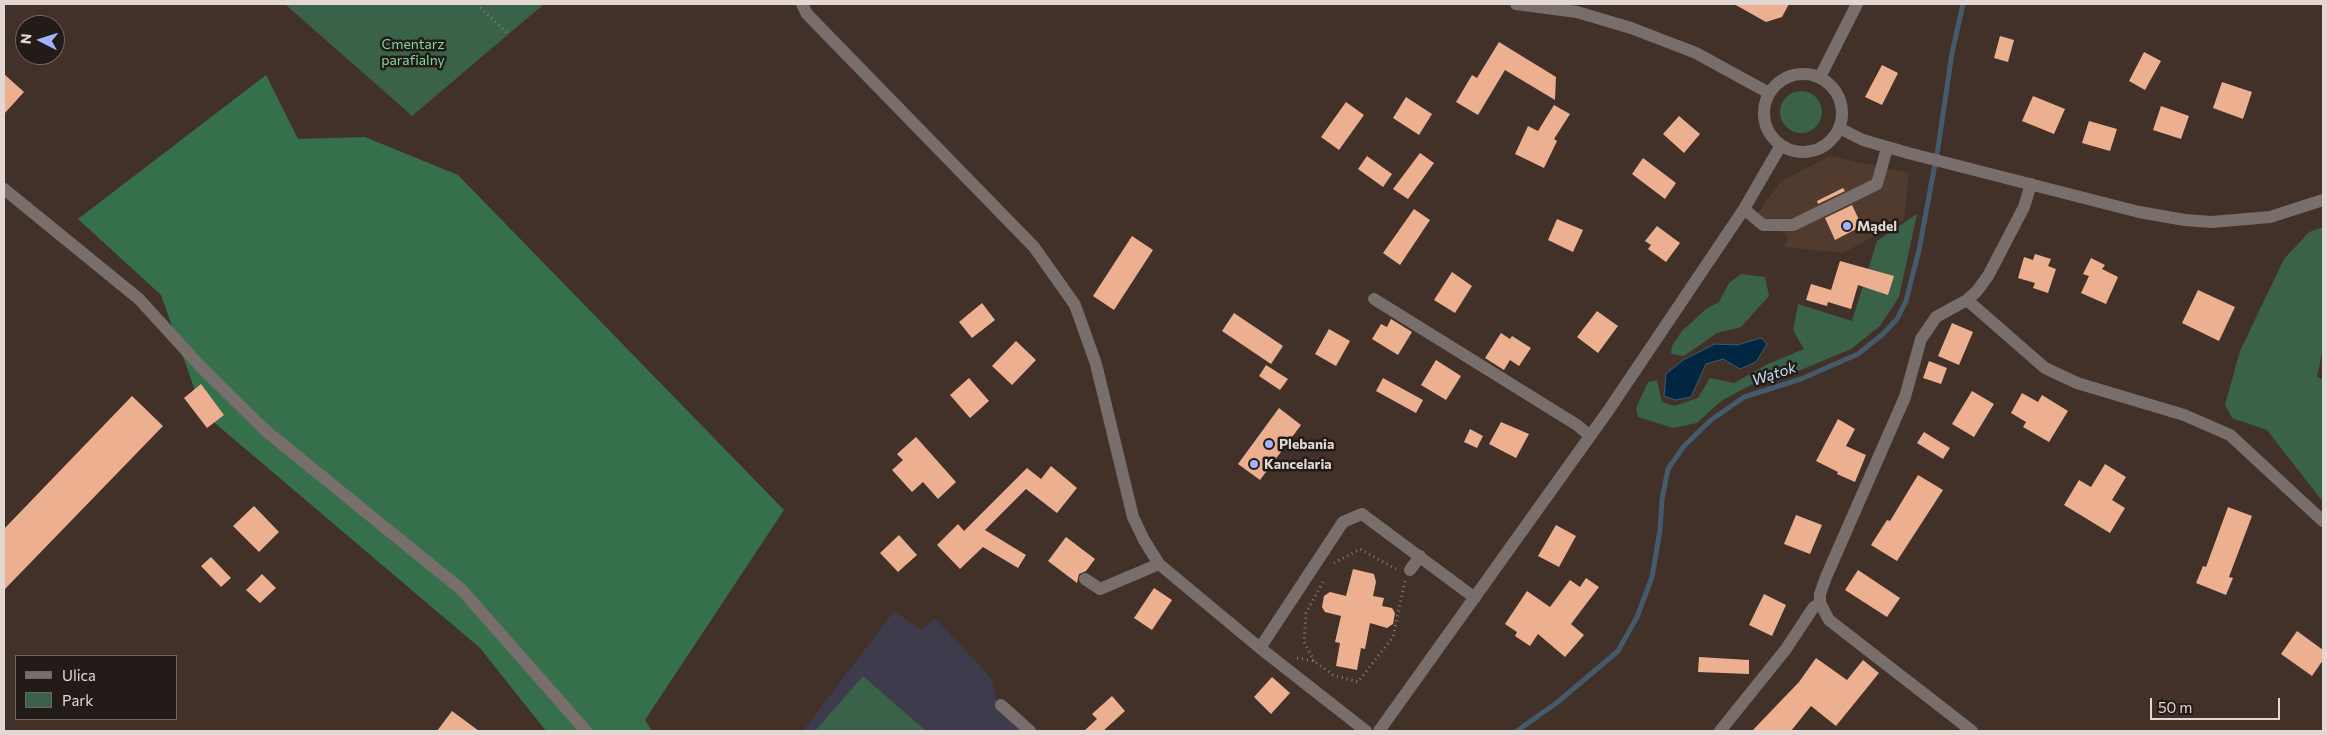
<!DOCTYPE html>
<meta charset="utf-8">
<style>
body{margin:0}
#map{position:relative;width:2327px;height:735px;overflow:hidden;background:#423128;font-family:Commissioner,sans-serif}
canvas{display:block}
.frame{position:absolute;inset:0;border:5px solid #e2d7d2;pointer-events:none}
.legend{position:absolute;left:15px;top:655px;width:162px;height:65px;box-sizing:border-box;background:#231b17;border:1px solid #6f6662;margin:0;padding:6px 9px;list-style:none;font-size:15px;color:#e2d7d2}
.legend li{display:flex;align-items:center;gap:10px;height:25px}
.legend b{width:25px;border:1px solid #6f6662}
.north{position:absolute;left:15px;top:15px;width:50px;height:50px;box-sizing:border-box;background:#231b17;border:1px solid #6f6662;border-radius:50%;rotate:275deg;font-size:14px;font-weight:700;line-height:20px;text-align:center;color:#e2d7d2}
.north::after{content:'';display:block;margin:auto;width:18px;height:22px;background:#a2b2fd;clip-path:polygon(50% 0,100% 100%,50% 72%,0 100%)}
.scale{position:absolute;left:2150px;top:698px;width:130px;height:22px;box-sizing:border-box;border:2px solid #e2d7d2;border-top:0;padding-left:6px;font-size:15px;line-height:18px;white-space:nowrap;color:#e2d7d2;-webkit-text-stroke:4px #231b17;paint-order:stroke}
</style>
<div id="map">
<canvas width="2327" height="735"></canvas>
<div class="frame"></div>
<ul class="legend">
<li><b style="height:6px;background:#786e6b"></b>Ulica</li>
<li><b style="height:14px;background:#3a6248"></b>Park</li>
</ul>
<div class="north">N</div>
<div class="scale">50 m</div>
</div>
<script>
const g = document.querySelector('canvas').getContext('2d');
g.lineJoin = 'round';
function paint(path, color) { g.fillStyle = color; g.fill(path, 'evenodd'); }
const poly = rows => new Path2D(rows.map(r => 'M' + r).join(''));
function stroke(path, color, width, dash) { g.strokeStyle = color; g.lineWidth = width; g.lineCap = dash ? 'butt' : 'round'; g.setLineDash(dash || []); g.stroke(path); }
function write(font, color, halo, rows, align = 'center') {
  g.font = font + ' Commissioner,sans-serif'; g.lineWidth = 5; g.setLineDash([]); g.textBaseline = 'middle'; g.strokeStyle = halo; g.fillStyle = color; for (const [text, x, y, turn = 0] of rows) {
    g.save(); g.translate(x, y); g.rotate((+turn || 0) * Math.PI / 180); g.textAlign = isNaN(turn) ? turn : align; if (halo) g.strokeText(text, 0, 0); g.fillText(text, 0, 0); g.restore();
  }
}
paint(poly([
 [1830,156,1909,173,1904,220,1843,253,1784,247,1788,237,1757,214,1781,181]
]), '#513a2e');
paint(poly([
 [894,611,921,630,935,618,992,679,997,704,1027,731,803,731]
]), '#3d3b4c');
paint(poly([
 [285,4,544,4,412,116],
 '1780 112a21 21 0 1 1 42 0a21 21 0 1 1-42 0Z',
 [1917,214,1899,297,1880,326,1851,349,1791,374,1751,385,1721,401,1697,423,1673,428,1638,417,1636,408,1648,382,1657,380,1662,402,1674,406,1698,398,1710,378,1734,383,1768,364,1804,349,1793,330,1798,304,1852,321,1877,241],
 [2323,227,2323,348,2317,377,2323,380,2323,502,2267,430,2232,418,2225,405,2240,351,2284,259,2309,232],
 [1741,274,1765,277,1769,296,1741,327,1717,333,1684,356,1671,354,1672,346,1682,331,1706,309,1719,302,1729,283],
 [863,676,926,731,815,731]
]), '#3a6248');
paint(poly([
 [266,75,298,139,365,137,458,175,784,510,645,720,652,731,546,731,480,648,203,413,161,295,78,219]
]), '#366f4b');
const water = poly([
 [1761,338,1767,344,1756,362,1740,369,1723,359,1706,364,1691,397,1676,400,1664,396,1666,374,1683,360,1715,344,1737,345,1761,338]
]);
paint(water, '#002641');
stroke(water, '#445b6c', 1);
stroke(poly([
 [1517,731,1559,701,1618,651,1637,617,1652,577,1660,530,1662,499,1668,469,1684,446,1711,420,1744,397,1801,379,1858,354,1883,334,1897,319,1906,301,1919,250,1938,148,1952,53,1963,4]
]), '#445b6c', 5);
paint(poly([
 [1734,4,1789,4,1782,17,1766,22],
 [2000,36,2014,40,2008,62,1994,58],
 [1499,42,1556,77,1555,100,1505,70,1478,115,1456,102,1472,75,1477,78],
 [2144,52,2161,61,2145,90,2129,81],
 [1882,65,1898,73,1882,105,1865,97],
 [4,74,24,92,4,114],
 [2222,82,2252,92,2243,119,2213,108],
 [2033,96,2065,109,2054,134,2022,121],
 [1406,97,1432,114,1419,135,1393,118],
 [1346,102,1364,115,1339,150,1321,137],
 [1554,105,1570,114,1554,139,1557,141,1544,168,1515,154,1528,126,1538,131],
 [2161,106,2189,116,2181,139,2153,130],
 [1679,116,1700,134,1684,153,1663,134],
 [2089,121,2117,129,2110,151,2082,143],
 [1420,153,1434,163,1408,199,1393,189],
 [1367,156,1392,174,1383,187,1358,169],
 [1643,158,1676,183,1665,199,1632,174],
 [1843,188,1845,191,1818,204,1817,201],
 [1852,205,1862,226,1835,240,1825,218],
 [1414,209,1430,220,1400,265,1383,253],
 [1557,219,1583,230,1573,252,1548,240],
 [1657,226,1680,243,1666,262,1648,249,1651,245,1645,241],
 [1132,236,1153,250,1114,310,1093,296],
 [2035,254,2051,259,2048,266,2056,269,2048,293,2033,288,2035,283,2018,278,2024,257,2033,260],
 [2091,258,2105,265,2102,269,2118,277,2106,304,2081,293,2089,276,2083,274],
 [1840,261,1894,276,1888,295,1858,285,1851,309,1828,302,1827,306,1806,300,1811,284,1831,290],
 [1452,272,1472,286,1455,313,1434,300],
 [2198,290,2235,307,2219,341,2182,323],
 [982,303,995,320,972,338,959,322],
 [1597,311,1618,326,1598,353,1577,337],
 [1234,313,1283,346,1271,364,1222,331],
 [1391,319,1412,332,1398,355,1372,339,1381,324,1387,327],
 [1952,323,1973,332,1959,365,1938,356],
 [1329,329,1350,341,1336,366,1315,354],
 [1501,333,1510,339,1512,336,1531,348,1519,366,1510,360,1504,370,1485,358],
 [1016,341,1036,360,1012,385,992,366],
 [1436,360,1461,376,1446,400,1421,385],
 [1929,361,1947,368,1941,384,1923,378],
 [1266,365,1288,379,1280,390,1259,376],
 [969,378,989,401,970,418,950,395],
 [1383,378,1423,400,1416,413,1376,391],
 [201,384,224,415,207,428,184,398],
 [1972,391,1994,404,1974,437,1952,424],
 [2022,393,2038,402,2042,395,2068,411,2049,442,2023,427,2026,422,2011,413],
 [132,396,163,426,4,590,4,529],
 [1279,408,1301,425,1260,480,1238,464],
 [1838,419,1855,429,1846,446,1866,455,1855,482,1837,474,1838,472,1816,461],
 [1501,422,1529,434,1516,458,1489,444],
 [1470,429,1483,436,1477,448,1464,442],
 [1924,432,1950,448,1943,459,1917,443],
 [916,437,956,482,938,499,923,482,912,492,892,470,903,460,897,454],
 [2105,464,2126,477,2112,500,2125,508,2110,533,2064,505,2079,480,2091,487],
 [1051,466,1077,488,1057,513,1026,489,985,530,1026,555,1018,568,983,547,960,569,937,545,958,524,964,531,1027,468,1041,479],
 [1918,475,1943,490,1897,561,1871,545,1887,520,1890,521],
 [254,506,279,532,259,552,233,526],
 [2228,507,2252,516,2229,577,2233,578,2226,595,2196,583,2203,566,2206,567],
 [1796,515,1822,525,1810,554,1784,544],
 [1556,525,1576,536,1559,567,1538,556],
 [899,535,917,555,898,572,880,553],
 [1066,537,1095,559,1086,571,1079,574,1077,583,1048,561],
 [211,557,231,578,221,587,201,566],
 [1353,569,1374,574,1376,582,1373,596,1384,598,1382,606,1392,608,1395,613,1393,624,1387,628,1370,623,1365,649,1361,648,1357,670,1336,666,1340,643,1335,642,1341,616,1325,612,1322,607,1324,596,1330,592,1346,596],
 [1858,570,1900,598,1887,617,1845,590],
 [262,574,276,588,260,603,246,590],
 [1586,578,1599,587,1571,624,1584,635,1565,657,1538,634,1530,646,1515,636,1517,632,1505,624,1527,591,1550,607,1570,580,1580,587],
 [1154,588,1172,600,1152,630,1134,618],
 [1764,594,1786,605,1772,636,1749,625],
 [2297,631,2323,650,2323,660,2312,676,2281,654],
 [1699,657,1749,660,1749,674,1698,672],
 [1816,658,1847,680,1863,660,1879,673,1836,726,1811,706,1791,731,1752,731,1799,682],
 [1272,677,1290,693,1271,714,1254,697],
 [1112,696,1125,711,1103,731,1084,731,1097,719,1092,714],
 [452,711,479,731,437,731]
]), '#ecb091');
stroke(poly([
 [477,4,508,34],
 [1334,563,1360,549,1396,569],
 [1297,658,1314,661,1333,675,1358,682,1393,637,1405,581],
 [1314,661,1304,642,1306,613,1323,582]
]), '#897b74', 3, [1, 4]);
stroke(poly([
 [802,4,807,14,1034,247,1075,305,1096,364,1133,517,1144,540,1159,564,1260,648,1366,731],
 [1516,4,1577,12,1631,28,1696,53,1769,93],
 '1764 113a39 39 0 1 1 78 0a39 39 0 1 1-78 0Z',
 [1820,77,1857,4],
 [1839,128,1863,140,1908,153,2139,212,2185,220,2211,222,2270,217,2323,200],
 [4,189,139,299,201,367,266,431,462,590,586,731],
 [1744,209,1763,225,1793,225,1877,184,1887,148],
 [1374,299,1577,425,1590,436],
 [1967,300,2045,368,2077,383,2184,415,2230,435,2323,521],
 [1410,570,1420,556],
 [1085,579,1100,589,1159,564],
 [1260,648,1343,522,1362,514,1475,598],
 [1001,705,1030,731],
 [1379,731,1608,411,1744,209,1781,145],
 [1720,731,1786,649,1813,608,1820,603],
 [1972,731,1829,620,1820,603,1820,594,1826,577,1905,397,1921,339,1936,317,1967,300,1977,291,1988,276,2024,207,2031,184]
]), '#786e6b', 12);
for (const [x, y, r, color] of [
 [1847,226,5,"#a2b2fd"],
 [1269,444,5,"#a2b2fd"],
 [1254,464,5,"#a2b2fd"]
]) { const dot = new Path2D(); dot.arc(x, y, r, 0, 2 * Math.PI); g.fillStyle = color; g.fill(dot); stroke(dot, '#231b17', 2); }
write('14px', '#81d59e', '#231b17', [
 ["Cmentarz",413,44],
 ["parafialny",413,60]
]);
write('bold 14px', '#e2d7d2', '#231b17', [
 ["Mądel",1857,226],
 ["Plebania",1279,444],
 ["Kancelaria",1264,464]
], 'left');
write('italic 15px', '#c3e0f8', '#231b17', [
 ["Wątok",1774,374,-18]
]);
</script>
